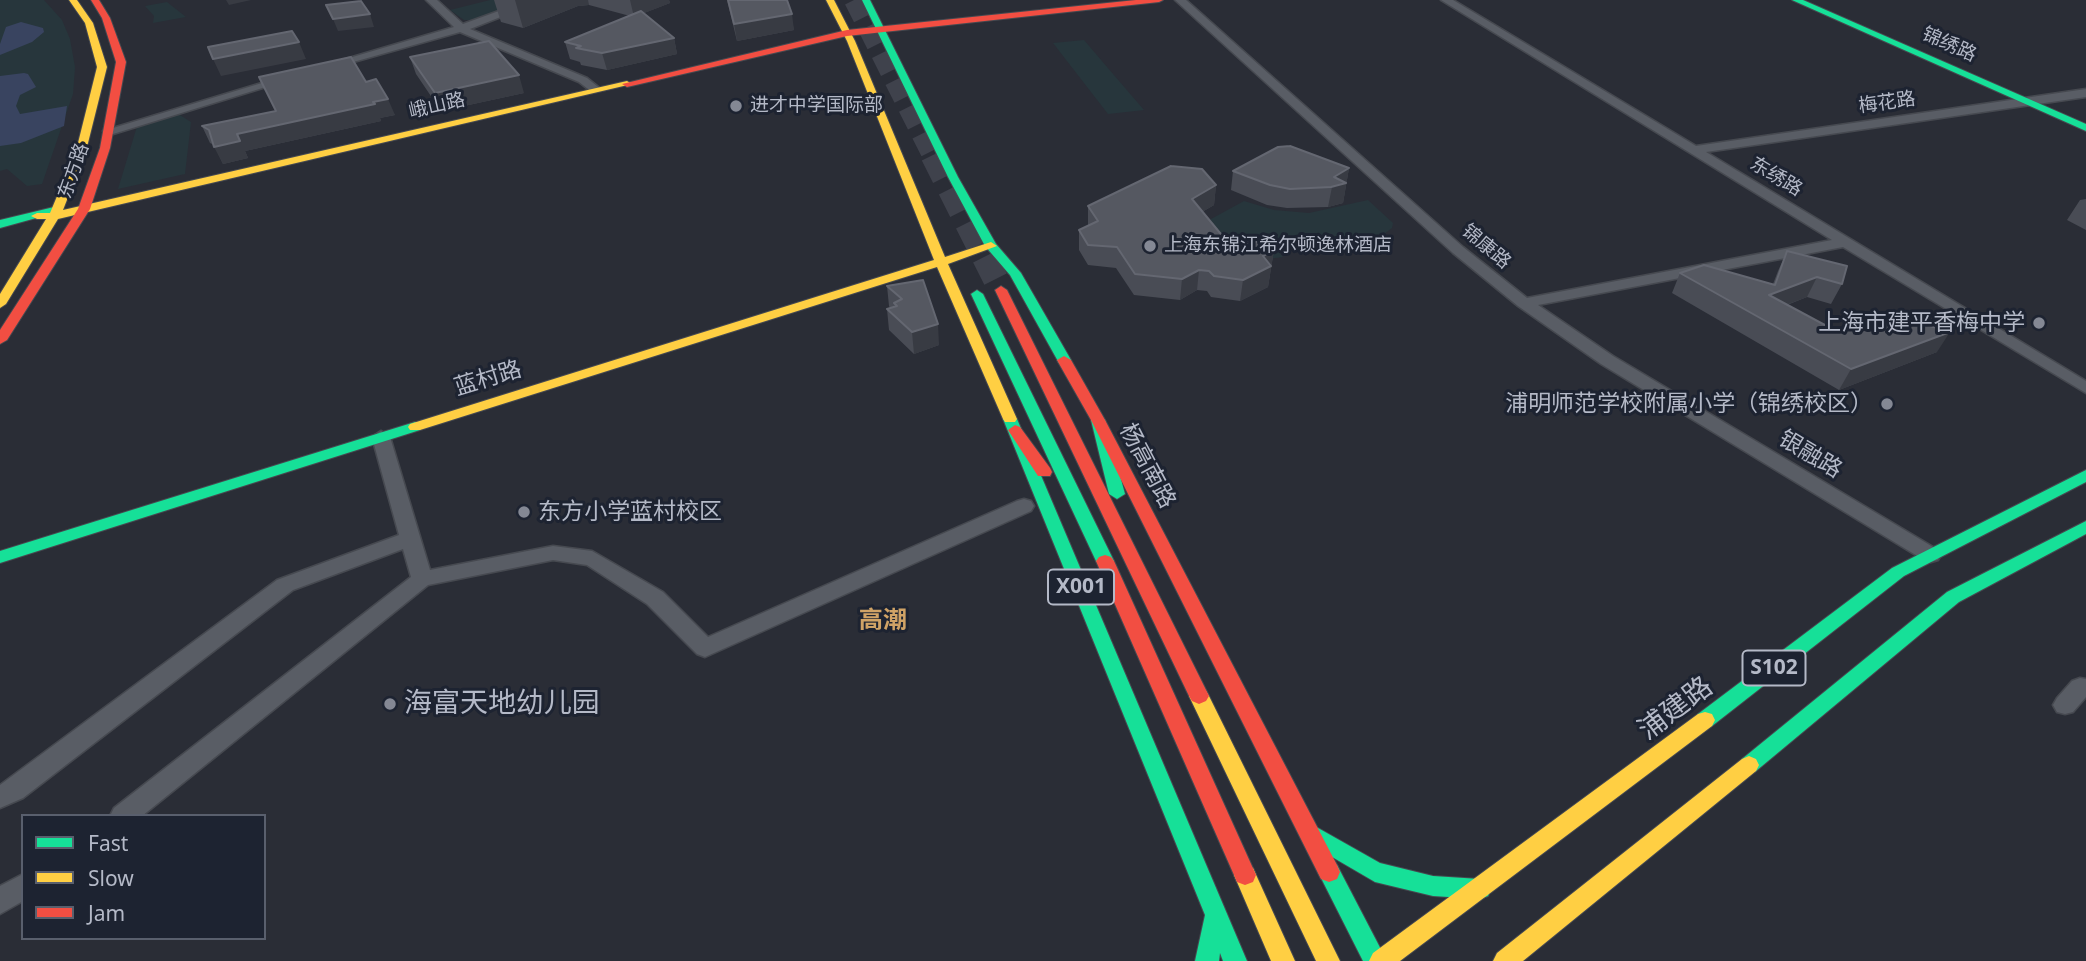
<!DOCTYPE html>
<meta charset="utf-8">
<style>
body{margin:0}
#map{position:relative;width:2086px;height:961px;overflow:hidden;background:#2a2d36;font-family:"Noto Sans",sans-serif}
canvas{display:block}
.legend{position:absolute;left:21px;top:814px;width:245px;height:126px;box-sizing:border-box;background:#1d2331;border:2px solid #595f6d;margin:0;padding:9px 12px;list-style:none;font-size:21px;color:#b4b9c7}
.legend li{display:flex;align-items:center;gap:14px;height:35px}
.legend b{width:35px;border:2px solid #595f6d}
</style>
<div id="map">
<canvas width="2086" height="961"></canvas>
<ul class="legend">
<li><b style="height:9px;background:#16e098"></b>Fast</li>
<li><b style="height:9px;background:#ffcf43"></b>Slow</li>
<li><b style="height:9px;background:#f24e42"></b>Jam</li>
</ul>
</div>
<script>
const g = document.querySelector('canvas').getContext('2d');
g.lineJoin = 'round';
function paint(path, color) { g.fillStyle = color; g.fill(path, 'evenodd'); }
const poly = rows => new Path2D(rows.map(r => 'M' + r).join(''));
function stroke(path, color, width, dash) { g.strokeStyle = color; g.lineWidth = width; g.lineCap = dash ? 'butt' : 'round'; g.setLineDash(dash || []); g.stroke(path); }
function write(font, color, halo, rows, align = 'center') {
  g.font = font + ' "Noto Sans","Noto Sans SC",sans-serif'; g.lineWidth = 6; g.setLineDash([]); g.textBaseline = 'middle'; g.strokeStyle = halo; g.fillStyle = color; for (const [text, x, y, turn = 0] of rows) {
    g.save(); g.translate(x, y); g.rotate((+turn || 0) * Math.PI / 180); g.textAlign = isNaN(turn) ? turn : align; if (halo) g.strokeText(text, 0, 0); g.fillText(text, 0, 0); g.restore();
  }
}
paint(poly([
 [0,0,44,0,62,20,70,39,75,67,73,94,42,184,27,186,7,169,0,171],
 [490,0,533,0,479,20,464,20,450,10],
 [167,2,186,17,153,23,154,16,145,6],
 [1084,40,1107,67,1144,110,1108,114,1053,43],
 [175,112,191,122,185,174,118,189,138,123],
 [1368,200,1393,223,1392,228,1364,249,1349,251,1332,234,1272,243,1283,257,1261,260,1200,225,1244,201,1274,210,1309,213]
]), '#27363c');
paint(poly([
 [21,22,43,28,44,32,32,42,0,55,0,44,6,27],
 [24,73,28,74,36,87,20,95,16,106,20,114,67,106,64,126,21,143,0,146,0,76]
]), '#394460');
stroke(poly([
 [854,0,933,157]
]), '#3f424c', 20, [20, 10]);
stroke(poly([
 [933,155,1001,290]
]), '#3f424c', 25, [25, 13]);
const street = poly([
 [426,0,437,0,463,24,529,0,544,0,470,29,587,78,602,90,592,92,579,82,460,32,332,68,322,66,454,27,426,0],
 [1175,0,1186,0,1463,247,1527,298,1832,240,1441,0,1453,0,1696,146,2086,89,2086,97,1706,152,2086,381,2086,393,1843,247,1538,305,1613,356,1938,550,1941,555,1938,560,1931,562,1924,560,1601,364,1518,306,1453,253,1175,0],
 [285,76,295,78,113,134,109,135,103,131,285,76],
 [381,431,390,437,430,570,553,546,592,551,663,592,708,637,1017,501,1024,499,1031,501,1034,506,1031,511,705,657,697,654,647,604,587,565,553,560,428,585,142,816,110,816,114,808,411,577,403,549,293,590,23,798,0,808,0,785,277,580,399,535,372,437,381,431],
 [2080,678,2086,679,2086,697,2073,712,2065,714,2057,712,2053,705,2057,698,2072,681,2080,678],
 [23,874,23,901,0,914,0,886,23,874]
]);
const fast = poly([
 [862,0,870,0,958,177,996,244,1021,273,1071,360,1069,363,1059,363,1010,275,985,246,948,177,862,0],
 [1792,0,1803,0,2086,124,2086,131,1792,0],
 [54,207,58,208,58,212,0,228,0,220,54,207],
 [977,290,983,294,1114,561,1111,565,1105,567,1099,565,1096,561,971,294,977,290],
 [1010,414,1017,419,1247,961,1223,961,1220,953,1219,961,1195,961,1205,915,1003,419,1010,414],
 [1098,415,1105,420,1125,494,1117,499,1109,494,1091,420,1098,415],
 [415,422,420,424,422,427,420,430,0,563,0,551,415,422],
 [2086,470,2086,482,1904,576,1712,726,1705,728,1698,726,1695,720,1698,714,1892,568,2086,470],
 [2086,521,2086,534,1959,602,1756,771,1749,774,1742,771,1739,765,1742,759,1947,592,2086,521],
 [1311,824,1380,863,1433,876,1480,879,1488,882,1491,889,1488,896,1480,899,1433,896,1375,882,1303,840,1300,833,1303,826,1311,824],
 [1329,862,1337,865,1387,961,1363,961,1318,872,1321,865,1329,862]
]);
const slow = poly([
 [69,0,77,0,93,23,107,67,86,151,63,210,627,81,632,84,58,219,6,304,0,308,0,294,46,219,37,219,31,216,37,213,50,213,76,151,97,67,85,23,69,0],
 [826,0,834,0,855,41,945,257,991,242,997,246,948,264,1017,419,1015,422,1005,422,1003,419,937,267,420,430,410,430,408,427,410,424,934,260,847,41,826,0],
 [1199,688,1206,691,1209,696,1340,961,1316,961,1189,696,1192,691,1199,688],
 [1705,712,1712,714,1715,720,1712,726,1400,961,1369,961,1373,953,1698,714,1705,712],
 [1749,756,1756,759,1759,765,1756,771,1523,961,1493,961,1497,953,1742,759,1749,756],
 [1245,865,1253,868,1295,961,1271,961,1234,875,1237,868,1245,865]
]);
const jam = poly([
 [91,0,99,0,110,18,126,62,110,148,90,209,7,340,0,344,0,330,78,209,100,148,116,62,102,18,91,0],
 [1136,0,1163,0,1159,2,847,36,627,87,622,84,847,30,1136,0],
 [1001,286,1007,290,1209,696,1206,701,1199,704,1192,701,1189,696,995,290,1001,286],
 [1064,356,1071,360,1105,420,1337,865,1340,872,1337,879,1329,882,1321,879,1091,420,1057,360,1064,356],
 [1015,425,1020,427,1050,468,1052,472,1050,476,1038,476,1008,430,1015,425],
 [1105,555,1111,557,1114,561,1256,875,1253,882,1245,885,1237,882,1234,875,1096,561,1099,557,1105,555]
]);
stroke(street, '#464950', 3);
stroke(fast, '#464950', 2);
stroke(slow, '#464950', 2);
stroke(jam, '#464950', 2);
paint(street, '#595d65');
paint(fast, '#16e098');
paint(slow, '#ffcf43');
paint(jam, '#f24e42');
paint(poly([
 [494,0,669,0,670,3,644,13,674,38,677,54,607,70,581,65,580,62,570,59,565,42,630,16,589,5,578,6,523,28,501,22],
 [727,0,787,0,794,30,737,41],
 [410,57,524,93,441,111,416,74],
 [366,82,395,115,380,118,381,121,245,151,248,158,223,164,214,145,210,143,202,126,275,111],
 [1349,168,1343,203,1328,207,1287,208,1267,205,1231,190,1233,171],
 [1216,185,1214,205,1202,212,1225,239,1274,250,1268,287,1240,301,1211,297,1207,291,1197,290,1180,300,1134,295,1116,268,1088,265,1079,250,1079,230,1088,226,1088,206],
 [2086,199,2086,230,2067,220,2080,200],
 [1787,251,1842,284,1831,304,1807,297,1787,305,1836,331,1937,352,1839,390,1672,293,1680,273,1773,284,1778,271],
 [923,280,939,345,914,354,889,330,887,309,890,308,889,306,887,286]
]), '#494c55');
paint(poly([
 [226,0,251,0,229,5],
 [515,0,588,0,589,5,578,6,523,28],
 [630,0,669,0,670,3,634,17],
 [370,14,374,27,338,31,333,19],
 [792,14,794,30,737,41,734,24],
 [674,38,677,54,607,70,602,53],
 [299,42,306,59,221,76,213,59],
 [519,75,524,93,441,111,435,93],
 [388,99,395,115,380,118,381,121,245,151,248,158,223,164,214,147,237,134],
 [1349,168,1343,203,1328,207,1334,177],
 [1216,185,1214,205,1190,219,1192,199],
 [1274,250,1268,287,1240,301,1243,280,1263,256],
 [1199,270,1197,290,1180,300,1182,279],
 [1817,277,1807,297,1759,315,1769,295],
 [938,324,939,345,914,354,912,332],
 [1950,332,1937,352,1839,390,1851,369]
]), '#383b43');
const building = poly([
 [728,0,787,0,792,14,734,24,728,0],
 [361,1,370,14,333,19,326,5,361,1],
 [641,11,674,38,602,53,576,48,581,46,565,42,641,11],
 [292,31,299,42,213,59,208,47,292,31],
 [489,41,519,75,435,93,410,57,489,41],
 [351,57,366,82,376,79,388,99,373,102,375,104,237,134,240,141,214,147,209,130,202,126,276,111,259,77,351,57],
 [1290,146,1349,168,1334,177,1346,183,1331,187,1290,189,1270,185,1233,171,1278,147,1290,146],
 [1171,166,1202,169,1216,185,1192,199,1225,239,1268,243,1274,250,1263,256,1271,266,1243,280,1214,276,1209,271,1199,270,1182,279,1135,274,1117,247,1088,245,1079,230,1098,221,1088,206,1171,166],
 [1787,251,1847,266,1842,284,1817,277,1769,295,1836,331,1887,313,1950,332,1851,369,1680,273,1704,265,1775,285,1787,251],
 [923,280,938,324,912,332,887,309,897,306,894,303,902,299,887,286,923,280]
]);
paint(building, '#555861');
stroke(building, '#646771', 2);
for (const [x, y, r, color] of [
 [736,106,7,"#848894"],
 [1150,246,7,"#848894"],
 [2039,323,7,"#848894"],
 [1887,404,7,"#848894"],
 [524,512,7,"#848894"],
 [390,704,7,"#848894"]
]) { const dot = new Path2D(); dot.arc(x, y, r, 0, 2 * Math.PI); g.fillStyle = color; g.fill(dot); stroke(dot, '#1d2331', 2.5); }
write('19px', '#b4b9c7', '#1d2331', [
 ["锦绣路",1949,45,24],
 ["梅花路",1887,103,-8],
 ["峨山路",437,106,-13],
 ["东方路",74,171,-71],
 ["东绣路",1776,177,31],
 ["锦康路",1486,247,40]
]);
write('19px', '#b4b9c7', '#1d2331', [
 ["进才中学国际部",750,106],
 ["上海东锦江希尔顿逸林酒店",1164,246]
], 'left');
for (const [x, y, w] of [
 [1081,587,66],
 [1774,668,63]
]) { const box = new Path2D(); box.roundRect(x - w / 2, y - 17.5, w, 35, 5); g.fillStyle = '#1d2331'; g.fill(box); stroke(box, '#b4b9c7', 2); }
write('bold 21px', '#b4b9c7', null, [
 ["X001",1081,587],
 ["S102",1774,668]
]);
write('23px', '#b4b9c7', '#1d2331', [
 ["上海市建平香梅中学",2025,323],
 ["浦明师范学校附属小学（锦绣校区）",1873,404],
 ["东方小学蓝村校区",538,512,"left"]
], 'right');
write('23px', '#b4b9c7', '#1d2331', [
 ["蓝村路",488,379,-17],
 ["银融路",1810,455,31],
 ["杨高南路",1147,466,62]
]);
write('bold 24px', '#d0a366', '#1d2331', [
 ["高潮",883,621]
]);
write('28px', '#b4b9c7', '#1d2331', [
 ["海富天地幼儿园",404,704]
], 'left');
write('28px', '#b4b9c7', '#1d2331', [
 ["浦建路",1676,709,-37]
]);
</script>
